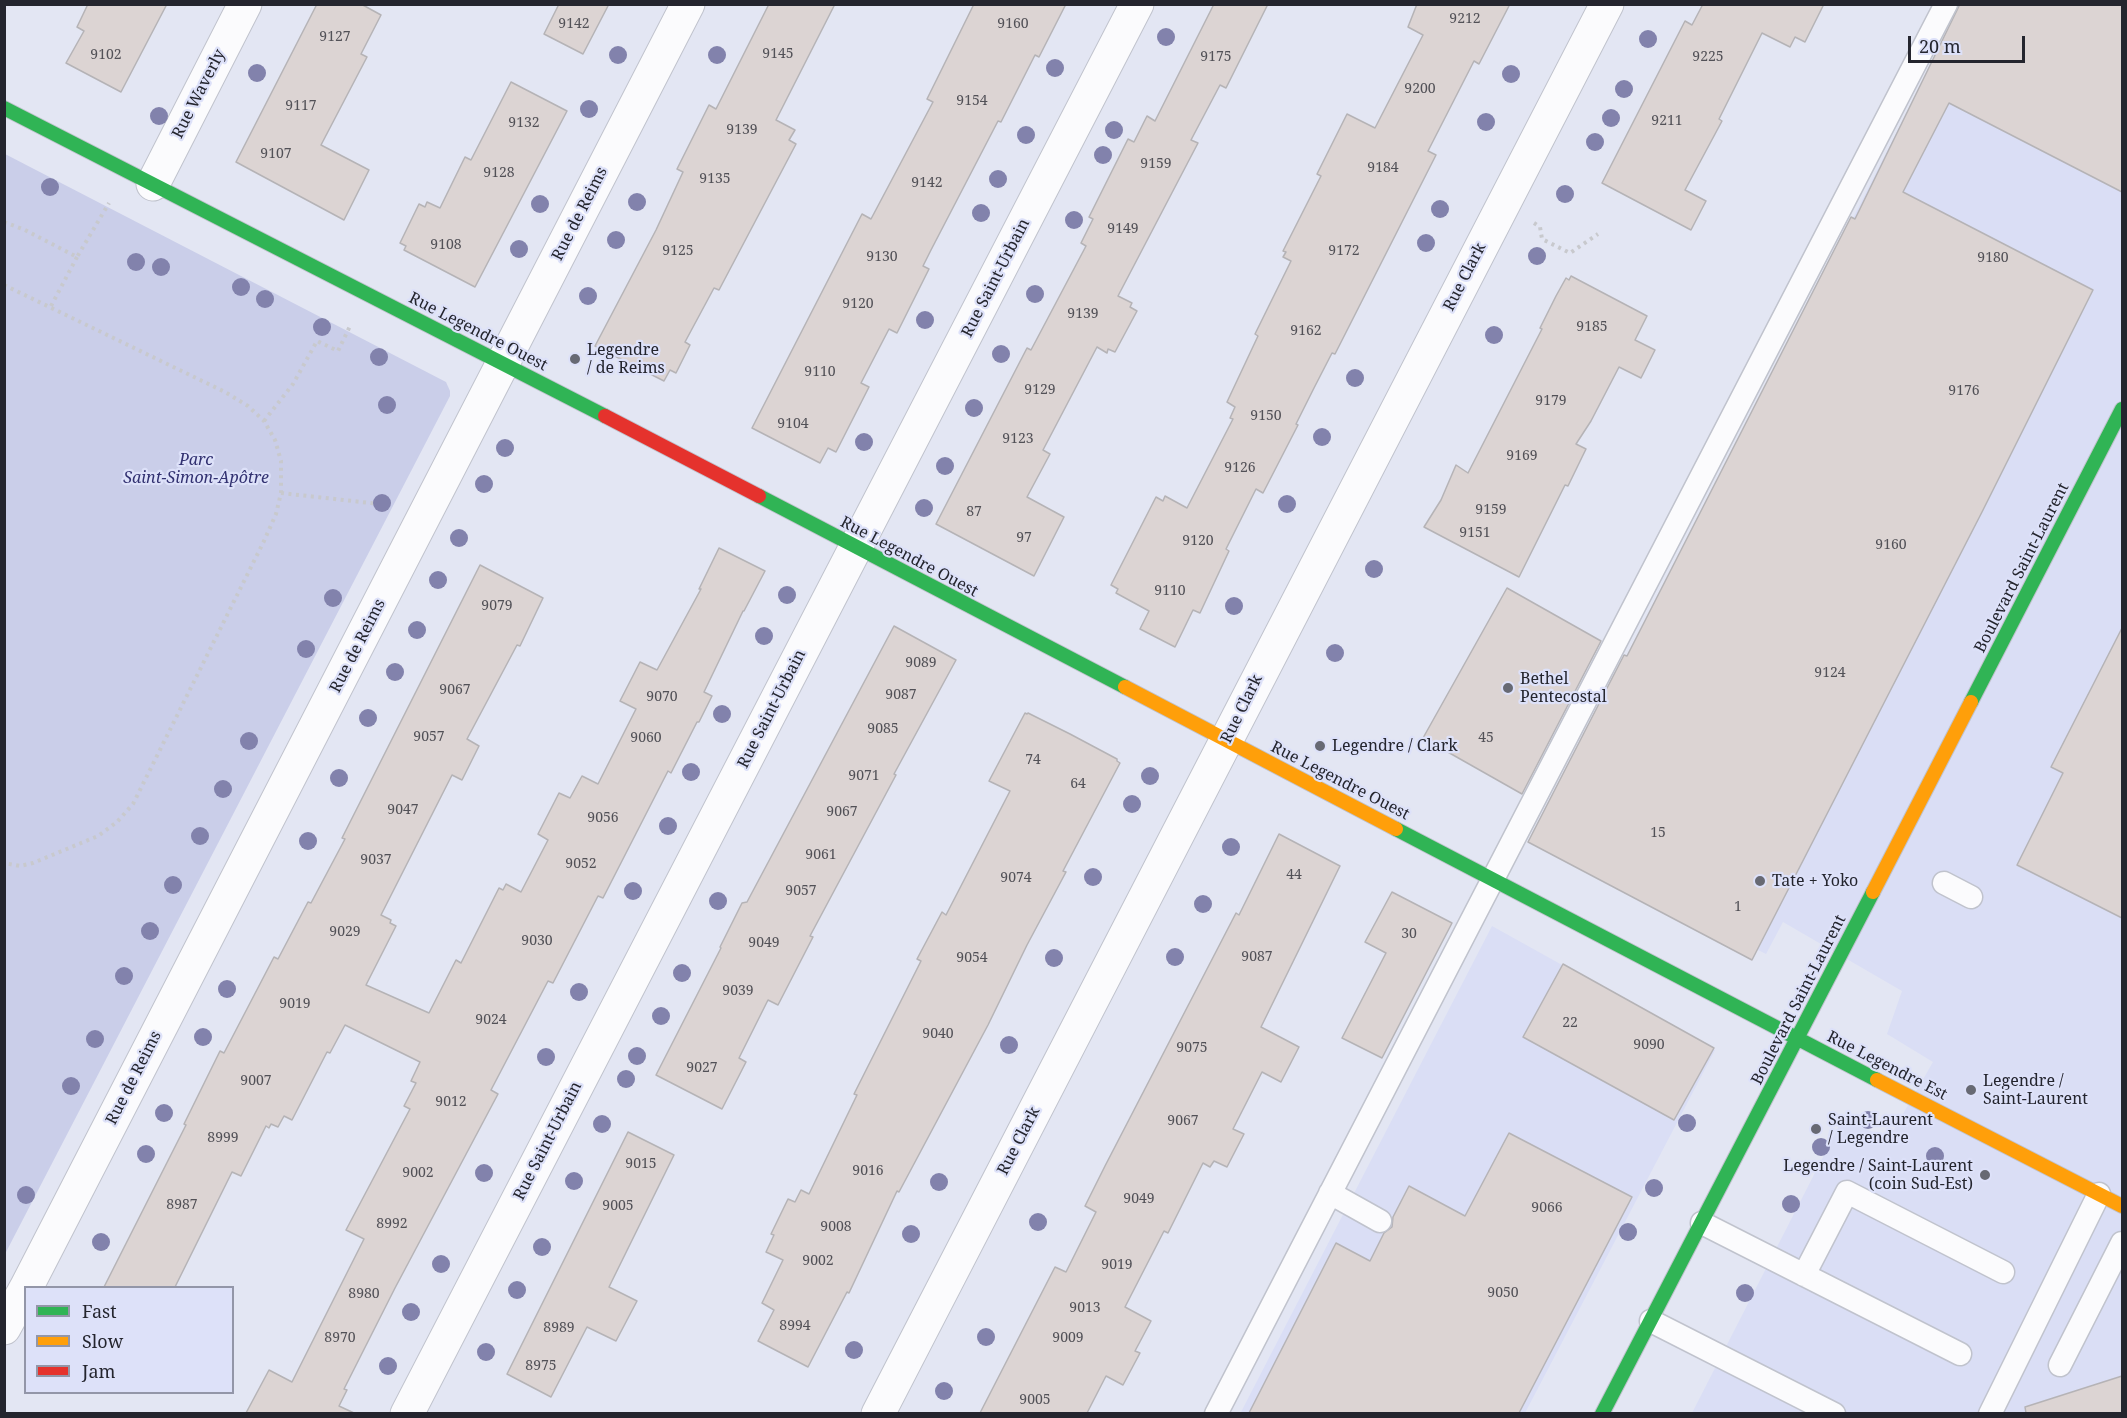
<!DOCTYPE html>
<meta charset="utf-8">
<style>
body{margin:0}
#map{position:relative;width:2127px;height:1418px;overflow:hidden;background:#e3e6f3;font-family:"Noto Serif",serif}
canvas{display:block}
.frame{position:absolute;inset:0;border:6px solid #24252e;pointer-events:none}
.legend{position:absolute;left:24px;top:1286px;width:210px;height:108px;box-sizing:border-box;background:#dde1f9;border:2px solid #9396a8;margin:0;padding:8px 10px;list-style:none;font-size:18px;color:#24252e}
.legend li{display:flex;align-items:center;gap:12px;height:30px}
.legend b{width:30px;border:2px solid #9396a8}
.scale{position:absolute;left:1908px;top:36px;width:117px;height:27px;box-sizing:border-box;border:3px solid #24252e;border-top:0;padding-left:8px;font-size:18px;line-height:21px;white-space:nowrap;color:#24252e;-webkit-text-stroke:4px #dde1f9;paint-order:stroke}
</style>
<div id="map">
<canvas width="2127" height="1418"></canvas>
<div class="frame"></div>
<ul class="legend">
<li><b style="height:8px;background:#30b455"></b>Fast</li>
<li><b style="height:8px;background:#ff9f0a"></b>Slow</li>
<li><b style="height:8px;background:#e5322d"></b>Jam</li>
</ul>
<div class="scale">20 m</div>
</div>
<script>
const g = document.querySelector('canvas').getContext('2d');
g.lineJoin = 'round';
function paint(path, color) { g.fillStyle = color; g.fill(path, 'evenodd'); }
const poly = rows => new Path2D(rows.map(r => 'M' + r).join(''));
function stroke(path, color, width, dash) { g.strokeStyle = color; g.lineWidth = width; g.lineCap = dash ? 'butt' : 'round'; g.setLineDash(dash || []); g.stroke(path); }
function write(font, color, halo, rows, align = 'center') {
  g.font = font + ' "Noto Serif",serif'; g.lineWidth = 4.5; g.setLineDash([]); g.textBaseline = 'middle'; g.strokeStyle = halo; g.fillStyle = color; for (const [text, x, y, turn = 0] of rows) {
    g.save(); g.translate(x, y); g.rotate((+turn || 0) * Math.PI / 180); g.textAlign = isNaN(turn) ? turn : align; if (halo) g.strokeText(text, 0, 0); g.fillText(text, 0, 0); g.restore();
  }
}
paint(poly([
 [1961,5,2122,5,2122,1413,1692,1413,1842,1120,1889,1138,1933,1062,1887,1034,1902,991,1783,922,1766,954,1538,840],
 [1492,926,1715,1050,1525,1413,1240,1414]
]), '#dadef5');
paint(poly([
 [5,154,446,382,450,391,450,396,5,1254]
]), '#cacee9');
const building = poly([
 [88,4,167,4,121,92,66,63,84,31,77,27,88,4],
 [317,4,361,4,381,15,361,54,367,57,321,145,369,170,344,220,236,162,317,4],
 [559,4,609,4,583,54,544,34,559,4],
 [769,4,835,4,776,120,795,130,789,140,796,144,719,290,714,288,685,342,690,345,676,373,670,370,664,381,595,346,656,230,683,172,677,169,709,105,716,109,769,4],
 [974,4,1066,4,1039,57,1035,55,1001,122,998,121,931,250,923,266,929,269,897,333,889,329,861,383,869,387,836,452,828,448,820,463,752,428,862,214,871,219,933,102,927,99,974,4],
 [1214,4,1268,4,1226,88,1220,85,1191,140,1198,143,1118,296,1132,303,1130,307,1137,311,1115,352,1108,349,1107,353,1097,347,1043,450,1050,454,1027,497,1064,517,1034,576,936,524,1027,348,1031,350,1086,246,1081,243,1093,219,1089,217,1128,139,1134,142,1147,116,1155,121,1214,4],
 [1417,4,1510,4,1479,64,1474,61,1428,151,1436,155,1335,354,1332,353,1314,388,1296,424,1298,425,1263,493,1256,489,1226,549,1229,551,1200,613,1193,610,1175,647,1140,629,1149,611,1116,593,1118,589,1111,585,1156,497,1163,501,1165,496,1187,508,1233,419,1230,418,1235,407,1227,402,1258,336,1255,334,1291,261,1283,257,1286,252,1283,251,1321,176,1317,174,1347,114,1375,128,1423,35,1408,27,1417,4],
 [1703,4,1824,4,1805,42,1795,37,1790,47,1762,33,1719,119,1722,121,1685,190,1706,201,1691,230,1602,183,1685,21,1692,25,1703,4],
 [1960,4,2122,4,2122,192,1949,103,1903,192,2093,290,1982,512,1752,960,1528,842,1624,655,1627,656,1851,217,1855,219,1960,4],
 [511,82,567,111,475,287,404,250,406,246,400,243,419,204,425,207,427,202,440,208,465,157,471,160,511,82],
 [1571,276,1647,316,1635,340,1655,350,1641,378,1619,367,1591,421,1576,444,1586,449,1568,486,1565,485,1519,577,1424,527,1441,500,1456,465,1468,473,1542,329,1540,328,1556,296,1566,278,1569,280,1571,276],
 [719,548,765,571,744,611,743,611,704,692,712,696,699,722,697,722,671,773,668,771,603,898,598,896,553,983,548,981,491,1090,498,1094,395,1288,344,1389,347,1390,339,1406,354,1413,246,1413,269,1370,292,1382,364,1239,346,1230,410,1109,404,1106,416,1083,411,1081,420,1062,345,1025,330,1053,327,1052,292,1120,284,1116,278,1127,271,1124,269,1128,266,1126,241,1176,232,1172,175,1287,104,1287,186,1125,184,1124,220,1051,224,1053,274,957,278,959,308,902,311,903,345,839,342,838,480,565,543,598,520,646,517,645,467,739,479,746,462,780,452,775,381,915,391,920,390,923,396,926,366,985,429,1013,456,960,461,963,499,888,503,890,506,884,521,892,548,840,538,834,559,793,570,798,582,776,598,784,636,709,620,701,640,662,657,670,701,589,699,589,719,548],
 [1507,588,1601,641,1522,794,1423,738,1507,588],
 [894,626,956,660,894,774,896,775,810,936,813,937,778,1005,768,1000,739,1058,746,1062,722,1109,656,1075,721,948,720,947,742,903,747,902,894,626],
 [2122,628,2122,918,2017,865,2063,773,2051,767,2122,628],
 [1025,713,1027,714,1028,713,1070,734,1117,759,1117,761,1120,763,1063,871,1066,872,1027,945,988,1025,899,1192,897,1191,849,1293,847,1292,808,1367,758,1341,774,1310,762,1303,783,1260,766,1252,774,1235,771,1234,788,1199,795,1202,801,1190,809,1194,857,1095,854,1094,921,961,917,959,942,912,946,915,1010,791,989,781,1025,713],
 [1279,834,1340,866,1261,1027,1299,1047,1281,1082,1262,1072,1233,1129,1244,1134,1227,1167,1214,1161,1210,1167,1203,1163,1168,1233,1164,1231,1125,1307,1151,1321,1135,1351,1140,1353,1123,1385,1106,1376,1087,1413,980,1413,1055,1267,1066,1272,1096,1212,1085,1206,1105,1166,1236,913,1239,915,1279,834],
 [1392,892,1452,923,1382,1058,1342,1038,1386,953,1365,942,1392,892],
 [1563,964,1714,1048,1674,1120,1523,1037,1563,964],
 [628,1132,674,1155,609,1287,637,1301,616,1341,587,1327,551,1397,507,1374,628,1132],
 [1509,1133,1632,1197,1519,1413,1249,1413,1336,1243,1370,1261,1384,1233,1392,1227,1393,1217,1409,1186,1465,1216,1509,1133],
 [2122,1376,2122,1413,2026,1413,2025,1407,2122,1376]
]);
paint(building, '#dcd4d3');
stroke(building, '#b5b3b6', 1.5);
const lane = poly([
 [1944,883,1971,897],
 [1330,1193,1380,1221],
 [1702,1223,1960,1354],
 [1804,1275,1847,1192,2003,1272],
 [1651,1321,1834,1414],
 [2060,1365,2122,1243],
 [1216,1414,1946,4],
 [1990,1414,2099,1194]
]);
const street = poly([
 [153,184,245,4],
 [26,1288,688,4],
 [4,1328,26,1288],
 [407,1414,1137,4],
 [878,1414,1607,4]
]);
const fast = poly([
 [4,108,605,416],
 [759,496,1125,687],
 [1971,702,2122,409],
 [1396,829,1877,1080],
 [1602,1414,1873,892]
]);
const slow = poly([
 [1125,687,1396,829],
 [1873,892,1971,702],
 [1877,1080,2122,1206]
]);
const jam = poly([
 [605,416,759,496]
]);
stroke(lane, '#c0c3cd', 25);
stroke(street, '#c0c3cd', 35);
stroke(fast, '#c0c3cd', 16);
stroke(slow, '#c0c3cd', 16);
stroke(jam, '#c0c3cd', 16);
stroke(poly([
 [4,222,25,230,77,257,109,203],
 [1534,223,1540,227,1542,239,1570,253,1598,234],
 [4,285,225,392,248,406,264,421,275,440,281,461,281,493,276,514,264,541,133,804,117,822,98,836,33,863,20,866,4,863],
 [51,306,77,257],
 [264,421,293,384,317,341,338,351,350,326],
 [281,493,388,505]
]), '#c8c9cd', 4, [3, 4.5]);
stroke(lane, '#fbfbfd', 22);
stroke(street, '#fbfbfd', 33);
stroke(fast, '#30b455', 14);
stroke(slow, '#ff9f0a', 14);
stroke(jam, '#e5322d', 14);
g.fillStyle = '#8282ac';
for (const [x, y] of [
 [1166,37],
 [1648,39],
 [618,55],
 [717,55],
 [1055,68],
 [257,73],
 [1511,74],
 [1624,89],
 [589,109],
 [159,116],
 [1611,118],
 [1486,122],
 [1114,130],
 [1026,135],
 [1595,142],
 [1103,155],
 [998,179],
 [50,187],
 [1565,194],
 [637,202],
 [540,204],
 [1440,209],
 [981,213],
 [1074,220],
 [616,240],
 [1426,243],
 [519,249],
 [1537,256],
 [136,262],
 [161,267],
 [241,287],
 [1035,294],
 [588,296],
 [265,299],
 [925,320],
 [322,327],
 [1494,335],
 [1001,354],
 [379,357],
 [1355,378],
 [387,405],
 [974,408],
 [1322,437],
 [864,442],
 [505,448],
 [945,466],
 [484,484],
 [382,503],
 [1287,504],
 [924,508],
 [459,538],
 [1374,569],
 [438,580],
 [787,595],
 [333,598],
 [1234,606],
 [417,630],
 [764,636],
 [306,649],
 [1335,653],
 [395,672],
 [722,714],
 [368,718],
 [249,741],
 [691,772],
 [1150,776],
 [339,778],
 [223,789],
 [1132,804],
 [668,826],
 [200,836],
 [308,841],
 [1231,847],
 [1093,877],
 [173,885],
 [633,891],
 [718,901],
 [1203,904],
 [150,931],
 [1175,957],
 [1054,958],
 [682,973],
 [124,976],
 [227,989],
 [579,992],
 [661,1016],
 [203,1037],
 [95,1039],
 [1009,1045],
 [637,1056],
 [546,1057],
 [626,1079],
 [71,1086],
 [164,1113],
 [1868,1120],
 [1687,1123],
 [602,1124],
 [1821,1147],
 [146,1154],
 [1935,1156],
 [484,1173],
 [574,1181],
 [939,1182],
 [1654,1188],
 [26,1195],
 [1791,1204],
 [1038,1222],
 [1628,1232],
 [911,1234],
 [101,1242],
 [542,1247],
 [441,1264],
 [517,1290],
 [1745,1293],
 [411,1312],
 [986,1337],
 [854,1350],
 [486,1352],
 [388,1366],
 [944,1391]
]) { g.beginPath(); g.arc(x, y, 9, 0, 2 * Math.PI); g.fill(); }
for (const [x, y, r, color] of [
 [575,359,6,"#676973"],
 [1508,688,6,"#676973"],
 [1320,746,6,"#676973"],
 [1760,881,6,"#676973"],
 [1971,1090,6,"#676973"],
 [1816,1129,6,"#676973"],
 [1985,1175,6,"#676973"]
]) { const dot = new Path2D(); dot.arc(x, y, r, 0, 2 * Math.PI); g.fillStyle = color; g.fill(dot); stroke(dot, '#dde1f9', 2); }
write('14px', '#525157', null, [
 ["9212",1465,19],
 ["9142",574,24],
 ["9160",1013,24],
 ["9127",335,37],
 ["9145",778,54],
 ["9102",106,55],
 ["9175",1216,57],
 ["9225",1708,57],
 ["9200",1420,89],
 ["9154",972,101],
 ["9117",301,106],
 ["9211",1667,121],
 ["9132",524,123],
 ["9139",742,130],
 ["9107",276,154],
 ["9159",1156,164],
 ["9184",1383,168],
 ["9128",499,173],
 ["9135",715,179],
 ["9142",927,183],
 ["9149",1123,229],
 ["9108",446,245],
 ["9125",678,251],
 ["9172",1344,251],
 ["9130",882,257],
 ["9180",1993,258],
 ["9120",858,304],
 ["9139",1083,314],
 ["9185",1592,327],
 ["9162",1306,331],
 ["9110",820,372],
 ["9129",1040,390],
 ["9176",1964,391],
 ["9179",1551,401],
 ["9150",1266,416],
 ["9104",793,424],
 ["9123",1018,439],
 ["9169",1522,456],
 ["9126",1240,468],
 ["9159",1491,510],
 ["87",974,512],
 ["9151",1475,533],
 ["97",1024,538],
 ["9120",1198,541],
 ["9160",1891,545],
 ["9110",1170,591],
 ["9079",497,606],
 ["9089",921,663],
 ["9124",1830,673],
 ["9067",455,690],
 ["9087",901,695],
 ["9070",662,697],
 ["9085",883,729],
 ["9057",429,737],
 ["9060",646,738],
 ["45",1486,738],
 ["74",1033,760],
 ["9071",864,776],
 ["64",1078,784],
 ["9047",403,810],
 ["9067",842,812],
 ["9056",603,818],
 ["15",1658,833],
 ["9061",821,855],
 ["9037",376,860],
 ["9052",581,864],
 ["44",1294,875],
 ["9074",1016,878],
 ["9057",801,891],
 ["1",1738,907],
 ["9029",345,932],
 ["30",1409,934],
 ["9030",537,941],
 ["9049",764,943],
 ["9087",1257,957],
 ["9054",972,958],
 ["9039",738,991],
 ["9019",295,1004],
 ["9024",491,1020],
 ["22",1570,1023],
 ["9040",938,1034],
 ["9090",1649,1045],
 ["9075",1192,1048],
 ["9027",702,1068],
 ["9007",256,1081],
 ["9012",451,1102],
 ["9067",1183,1121],
 ["8999",223,1138],
 ["9015",641,1164],
 ["9016",868,1171],
 ["9002",418,1173],
 ["9049",1139,1199],
 ["8987",182,1205],
 ["9005",618,1206],
 ["9066",1547,1208],
 ["8992",392,1224],
 ["9008",836,1227],
 ["9002",818,1261],
 ["9019",1117,1265],
 ["9050",1503,1293],
 ["8980",364,1294],
 ["9013",1085,1308],
 ["8994",795,1326],
 ["8989",559,1328],
 ["8970",340,1338],
 ["9009",1068,1338],
 ["8975",541,1366],
 ["9005",1035,1400]
]);
write('16px', '#24252e', '#dde1f9', [
 ["Rue Waverly",199,94,-63],
 ["Rue de Reims",580,214,-63],
 ["Rue Clark",1465,277,-63],
 ["Rue Saint-Urbain",996,278,-63],
 ["Rue Legendre Ouest",478,332,27],
 ["Rue Legendre Ouest",909,557,28],
 ["Boulevard Saint-Laurent",2022,568,-63],
 ["Rue de Reims",358,646,-63],
 ["Rue Saint-Urbain",772,709,-63],
 ["Rue Clark",1242,709,-64],
 ["Rue Legendre Ouest",1340,781,27],
 ["Boulevard Saint-Laurent",1799,1000,-63],
 ["Rue Legendre Est",1887,1066,27],
 ["Rue de Reims",134,1078,-63],
 ["Rue Saint-Urbain",548,1141,-63],
 ["Rue Clark",1019,1141,-63]
]);
write('16px', '#24252e', '#dde1f9', [
 ["Legendre",587,350],
 ["/ de Reims",587,368],
 ["Bethel",1520,679],
 ["Pentecostal",1520,697],
 ["Legendre / Clark",1332,746],
 ["Tate + Yoko",1772,881],
 ["Legendre /",1983,1081],
 ["Saint-Laurent",1983,1099],
 ["Saint-Laurent",1828,1120],
 ["/ Legendre",1828,1138],
 ["Legendre / Saint-Laurent",1973,1166,"right"],
 ["(coin Sud-Est)",1973,1184,"right"]
], 'left');
write('italic 16px', '#323171', '#dde1f9', [
 ["Parc",196,460],
 ["Saint-Simon-Apôtre",196,478]
]);
</script>
